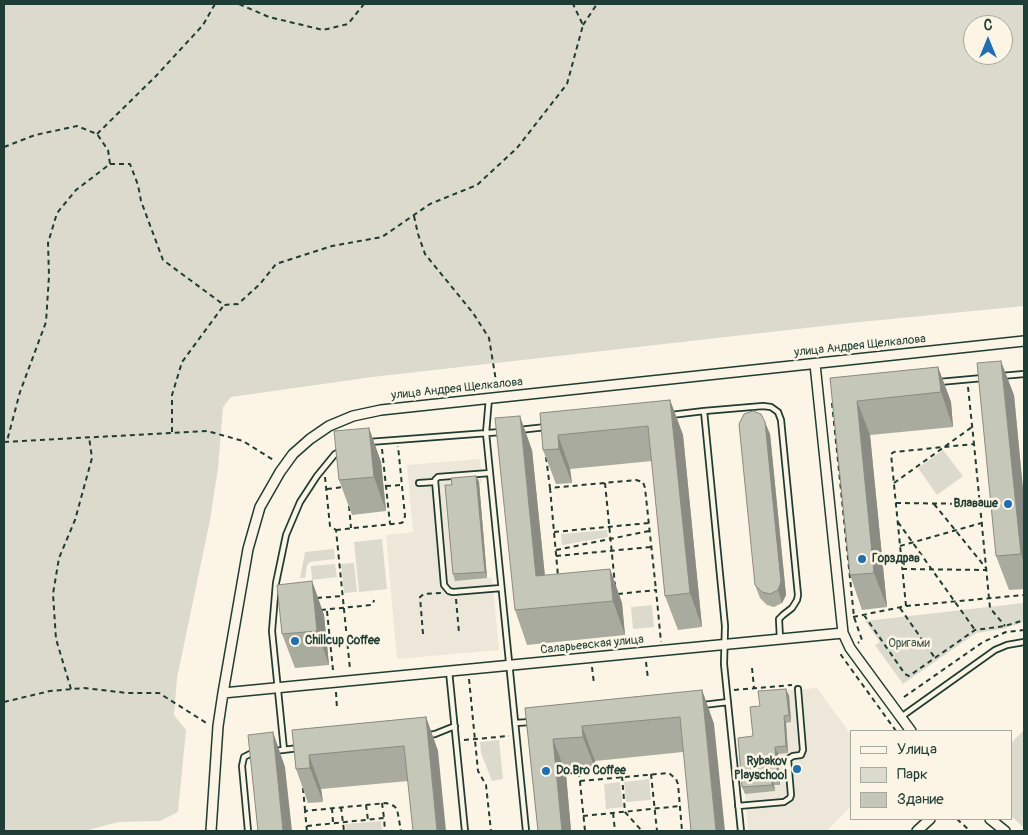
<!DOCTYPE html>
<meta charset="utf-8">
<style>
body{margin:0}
#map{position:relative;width:1028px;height:835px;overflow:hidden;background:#fcf5e5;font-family:Pangolin,sans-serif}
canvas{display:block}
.frame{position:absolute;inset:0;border:5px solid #1f3d34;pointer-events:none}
.legend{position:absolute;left:850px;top:730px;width:162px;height:90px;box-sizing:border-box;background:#fcf5e5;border:1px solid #a4ab9e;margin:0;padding:6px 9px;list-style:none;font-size:15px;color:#1f3d34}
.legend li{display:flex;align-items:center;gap:10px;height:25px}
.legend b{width:25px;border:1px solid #a4ab9e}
.north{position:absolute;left:963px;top:15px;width:50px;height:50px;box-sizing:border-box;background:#fcf5e5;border:1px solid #a4ab9e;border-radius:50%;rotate:0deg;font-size:14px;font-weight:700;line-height:20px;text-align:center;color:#1f3d34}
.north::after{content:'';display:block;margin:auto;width:18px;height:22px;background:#1f6fb2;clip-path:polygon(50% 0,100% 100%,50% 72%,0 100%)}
</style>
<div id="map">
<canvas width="1028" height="835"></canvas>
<div class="frame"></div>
<ul class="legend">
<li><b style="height:6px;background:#fcf5e5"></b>Улица</li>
<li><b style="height:14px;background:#dcdacc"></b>Парк</li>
<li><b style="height:14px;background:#c5c7b9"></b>Здание</li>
</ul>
<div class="north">С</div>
</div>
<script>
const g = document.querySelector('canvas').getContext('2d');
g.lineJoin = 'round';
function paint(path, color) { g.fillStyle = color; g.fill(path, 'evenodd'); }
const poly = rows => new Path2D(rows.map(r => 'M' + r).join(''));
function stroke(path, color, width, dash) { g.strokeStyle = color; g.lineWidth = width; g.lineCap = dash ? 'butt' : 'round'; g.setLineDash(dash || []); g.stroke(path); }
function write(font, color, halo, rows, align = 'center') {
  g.font = font + ' Pangolin,sans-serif'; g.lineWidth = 5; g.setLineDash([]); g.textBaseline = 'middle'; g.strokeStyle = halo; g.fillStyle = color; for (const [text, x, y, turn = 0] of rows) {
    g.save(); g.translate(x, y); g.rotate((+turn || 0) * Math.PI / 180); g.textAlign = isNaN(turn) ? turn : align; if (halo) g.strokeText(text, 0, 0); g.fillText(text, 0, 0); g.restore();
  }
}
paint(poly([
 [480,459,482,482,479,483,487,578,492,578,499,650,397,659,386,535,413,532,407,465],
 [817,688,852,736,852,805,827,831,748,831,741,744,755,743,789,695,788,690]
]), '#ece7d8');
paint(poly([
 [4,4,1024,4,1024,306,850,323,372,377,231,397,223,407,218,468,210,520,177,678,174,715,186,730,178,812,160,821,119,822,84,831,4,831],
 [973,25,1003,25,1003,55,973,55],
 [943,450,963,476,937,495,918,468],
 [607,530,608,537,562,545,561,534],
 [382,539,387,589,359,592,354,542],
 [334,549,335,559,310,562,307,565,305,578,300,578,305,552],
 [354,563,357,592,344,593,341,564],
 [335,564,337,577,312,580,311,566],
 [1024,603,1024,622,1003,629,976,633,903,684,875,645,880,642,865,621],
 [652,605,654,627,633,629,631,607],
 [1024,730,1024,828,1012,817,1012,742],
 [499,740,503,779,492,781,481,753,480,742],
 [649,779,651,800,626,802,624,782],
 [620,782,623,807,606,809,604,784],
 [381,821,382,831,346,831,345,824]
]), '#dcdacc');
const service = poly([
 [1001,376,1024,374],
 [939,382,983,378],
 [489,398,486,433,526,831],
 [704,411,763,406,771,407,778,412,781,420,798,595,797,600,792,608,783,615,779,619,780,639],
 [671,415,704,411,725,626,724,664,741,831],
 [519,430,546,427],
 [369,442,501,432],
 [490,473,438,477,435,480,444,585,449,591,453,592,501,588],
 [419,483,435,482],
 [449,671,465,831],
 [703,705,728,702],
 [901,717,995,650,1007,645,1024,642],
 [515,723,531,722],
 [429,735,435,734,455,726],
 [284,750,272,631,276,583,286,535,300,502,317,476,335,454,341,451],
 [274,751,299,748],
 [738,806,784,802,790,798,791,795,788,759,793,756,801,755,803,750,798,689],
 [248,831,242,766,244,757,254,752]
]);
const minor = poly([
 [815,364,843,633,850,648,911,731],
 [223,693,843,633],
 [990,819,1005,831],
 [211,831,218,726,223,693,248,549,260,507,280,472,293,454,310,439,329,426,353,416,381,410,1024,341],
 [917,831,930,819]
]);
stroke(service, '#1f3d34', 8);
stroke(minor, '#1f3d34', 12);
stroke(poly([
 [239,4,269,17,323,30,348,24,364,4],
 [583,25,597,4],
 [97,134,156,76,203,25,215,4],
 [4,147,35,135,77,126,97,134,108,150,110,164,76,190,57,213,48,243,49,276,46,322,20,392,7,441],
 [110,164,130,164,138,185,141,201,163,260,224,305,238,304,260,284,276,264,332,246,382,237,430,204,477,185,517,148,567,84,583,25,573,4],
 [414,216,418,234,425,254,473,313,489,338,497,387],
 [968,387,974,444],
 [832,403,854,617,862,640,858,643],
 [172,432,172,395,182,362,224,305],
 [4,442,207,431,243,441,275,461],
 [382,449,390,524],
 [546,457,550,488,636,480,643,482,645,488,656,590],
 [325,477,330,526,336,530,350,669],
 [605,483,615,585],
 [894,483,972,427],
 [386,486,401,485],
 [550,488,558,576],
 [327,489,344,487],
 [896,503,980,504],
 [934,504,986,568],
 [349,506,351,528],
 [898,522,975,630],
 [336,530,401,523,403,522,405,516,398,446],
 [554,532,649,523],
 [900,546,985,522],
 [556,550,649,531],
 [556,556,651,547],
 [902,569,987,570],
 [618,594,656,590,661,642],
 [317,598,342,596],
 [456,599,459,633],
 [906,606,891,454,894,452,974,444,990,608,1005,626],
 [900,608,935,658],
 [321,610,371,605,373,604,374,600],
 [327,611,330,641],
 [864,615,905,674,909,676,975,630,1005,626,1024,620],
 [853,617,906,606,1024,595],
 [423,634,420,597,424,594,441,593],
 [842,655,841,655,896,731],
 [646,662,648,679],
 [592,667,594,684],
 [752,668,754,688],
 [333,670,330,641,346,639],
 [469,679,478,771,486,785,491,831],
 [71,689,56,639,53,594,59,558,75,520,92,458,89,437],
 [734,690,792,685],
 [336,692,337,709],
 [904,697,983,642,1006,632,1024,630],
 [4,702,50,691,84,688,127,693,159,693,208,724],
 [464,740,509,736],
 [579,772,585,831],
 [651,774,657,831],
 [622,776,625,812,642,831],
 [580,781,669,773,676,779,678,784,682,831],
 [303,788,305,810],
 [382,803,384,818],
 [366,805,368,820],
 [341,807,344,831],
 [332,808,333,823],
 [613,813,615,831],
 [583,816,680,806],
 [957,819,970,831],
 [307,826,384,818,385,831],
 [307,831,305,811,386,803,394,806,397,809,401,831]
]), '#1f3d34', 2, [5, 4]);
stroke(service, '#fcf5e5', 4.5);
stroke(minor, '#fcf5e5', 9);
paint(poly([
 [938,367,951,402,953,427,870,435,887,607,862,610,850,575,830,378],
 [1014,395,1024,500,1024,589,1009,590,996,556],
 [670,400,683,435,702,627,678,630,665,596,652,461,570,469,572,483,556,484,543,450,540,413],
 [369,428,381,462,386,511,352,515,339,480],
 [770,434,786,595,782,603,774,607,767,605,760,598,755,585],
 [532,450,545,576,610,569,622,603,625,635,527,645,515,610],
 [476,476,479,482,487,578,455,581,453,574,452,485],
 [312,581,324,615,329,665,295,668,282,634],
 [786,689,789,696,791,722,786,723,788,753,778,754,780,785,774,785,775,791,745,794,742,787,753,736],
 [702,690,714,724,683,752,595,761,596,771,566,774,571,831,538,831,525,708],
 [426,717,438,751,408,781,321,789,323,802,308,803,296,769,292,730]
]), '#a9ab9f');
paint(poly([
 [1001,361,1014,395,1024,500,1024,564,1021,554],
 [938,367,951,402,953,427,941,392],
 [670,400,683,435,702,627,690,593],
 [857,401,870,435,887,607,874,573],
 [520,416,532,450,548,607,536,576],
 [765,422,770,434,786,595,782,603,778,590],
 [369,428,381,462,386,511,374,477],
 [558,435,570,469,572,483,559,449],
 [476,476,479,482,487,578,485,572],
 [610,569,622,603,625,635,613,601],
 [312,581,324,615,329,665,317,631],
 [786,689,789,696,791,722,789,715],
 [702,690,714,724,725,831,716,831],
 [784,716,786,723,788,753,786,746],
 [426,717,438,751,446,831,437,831],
 [582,726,595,761,596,771,583,737],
 [273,732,285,767,292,831,283,831],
 [553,739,566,774,571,831,562,831],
 [775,747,778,754,780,785,778,778],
 [309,755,321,789,323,802,310,768],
 [772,779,774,785,775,791,772,785]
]), '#8a8b82');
const building = poly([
 [1001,361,1021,554,996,556,977,363,1001,361],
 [938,367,941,392,857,401,874,573,850,575,830,378,938,367],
 [670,400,690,593,665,596,648,426,558,435,559,449,543,450,540,413,670,400],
 [753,411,761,414,765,422,781,582,778,590,770,594,762,592,755,585,739,424,744,414,753,411],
 [520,416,536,576,610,569,613,601,515,610,495,418,520,416],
 [369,428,374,477,339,480,334,431,369,428],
 [476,476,485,572,453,574,445,485,452,485,451,478,476,476],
 [312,581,317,631,282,634,277,585,312,581],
 [786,689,789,715,784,716,786,746,775,747,778,778,772,779,772,785,742,787,738,738,753,736,750,707,760,706,758,691,786,689],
 [702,690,716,831,691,831,680,717,582,726,583,737,553,739,562,831,538,831,525,708,702,690],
 [426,717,437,831,413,831,404,746,309,755,310,768,296,769,292,730,426,717],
 [273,732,283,831,258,831,248,735,273,732]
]);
paint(building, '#c5c7b9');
stroke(building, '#8a8b82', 1);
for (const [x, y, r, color] of [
 [1008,504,5,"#1f6fb2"],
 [862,559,5,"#1f6fb2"],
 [295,641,5,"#1f6fb2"],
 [797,769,5,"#1f6fb2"],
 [546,771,5,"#1f6fb2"]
]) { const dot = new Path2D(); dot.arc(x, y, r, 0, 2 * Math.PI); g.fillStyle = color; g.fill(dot); stroke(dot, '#fcf5e5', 2); }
write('12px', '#1f3d34', '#fcf5e5', [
 ["улица Андрея Щелкалова",860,346,-6],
 ["улица Андрея Щелкалова",457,389,-6],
 ["Саларьевская улица",592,645,-6]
]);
write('bold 12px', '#1f3d34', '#fcf5e5', [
 ["Влаваше",998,504,"right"],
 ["Горздрав",872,559],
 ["Chillcup Coffee",305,641],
 ["Rybakov",787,762,"right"],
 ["Playschool",787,776,"right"],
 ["Do.Bro Coffee",556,771]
], 'left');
write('12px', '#455c52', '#fcf5e5', [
 ["Оригами",909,644]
]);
</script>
